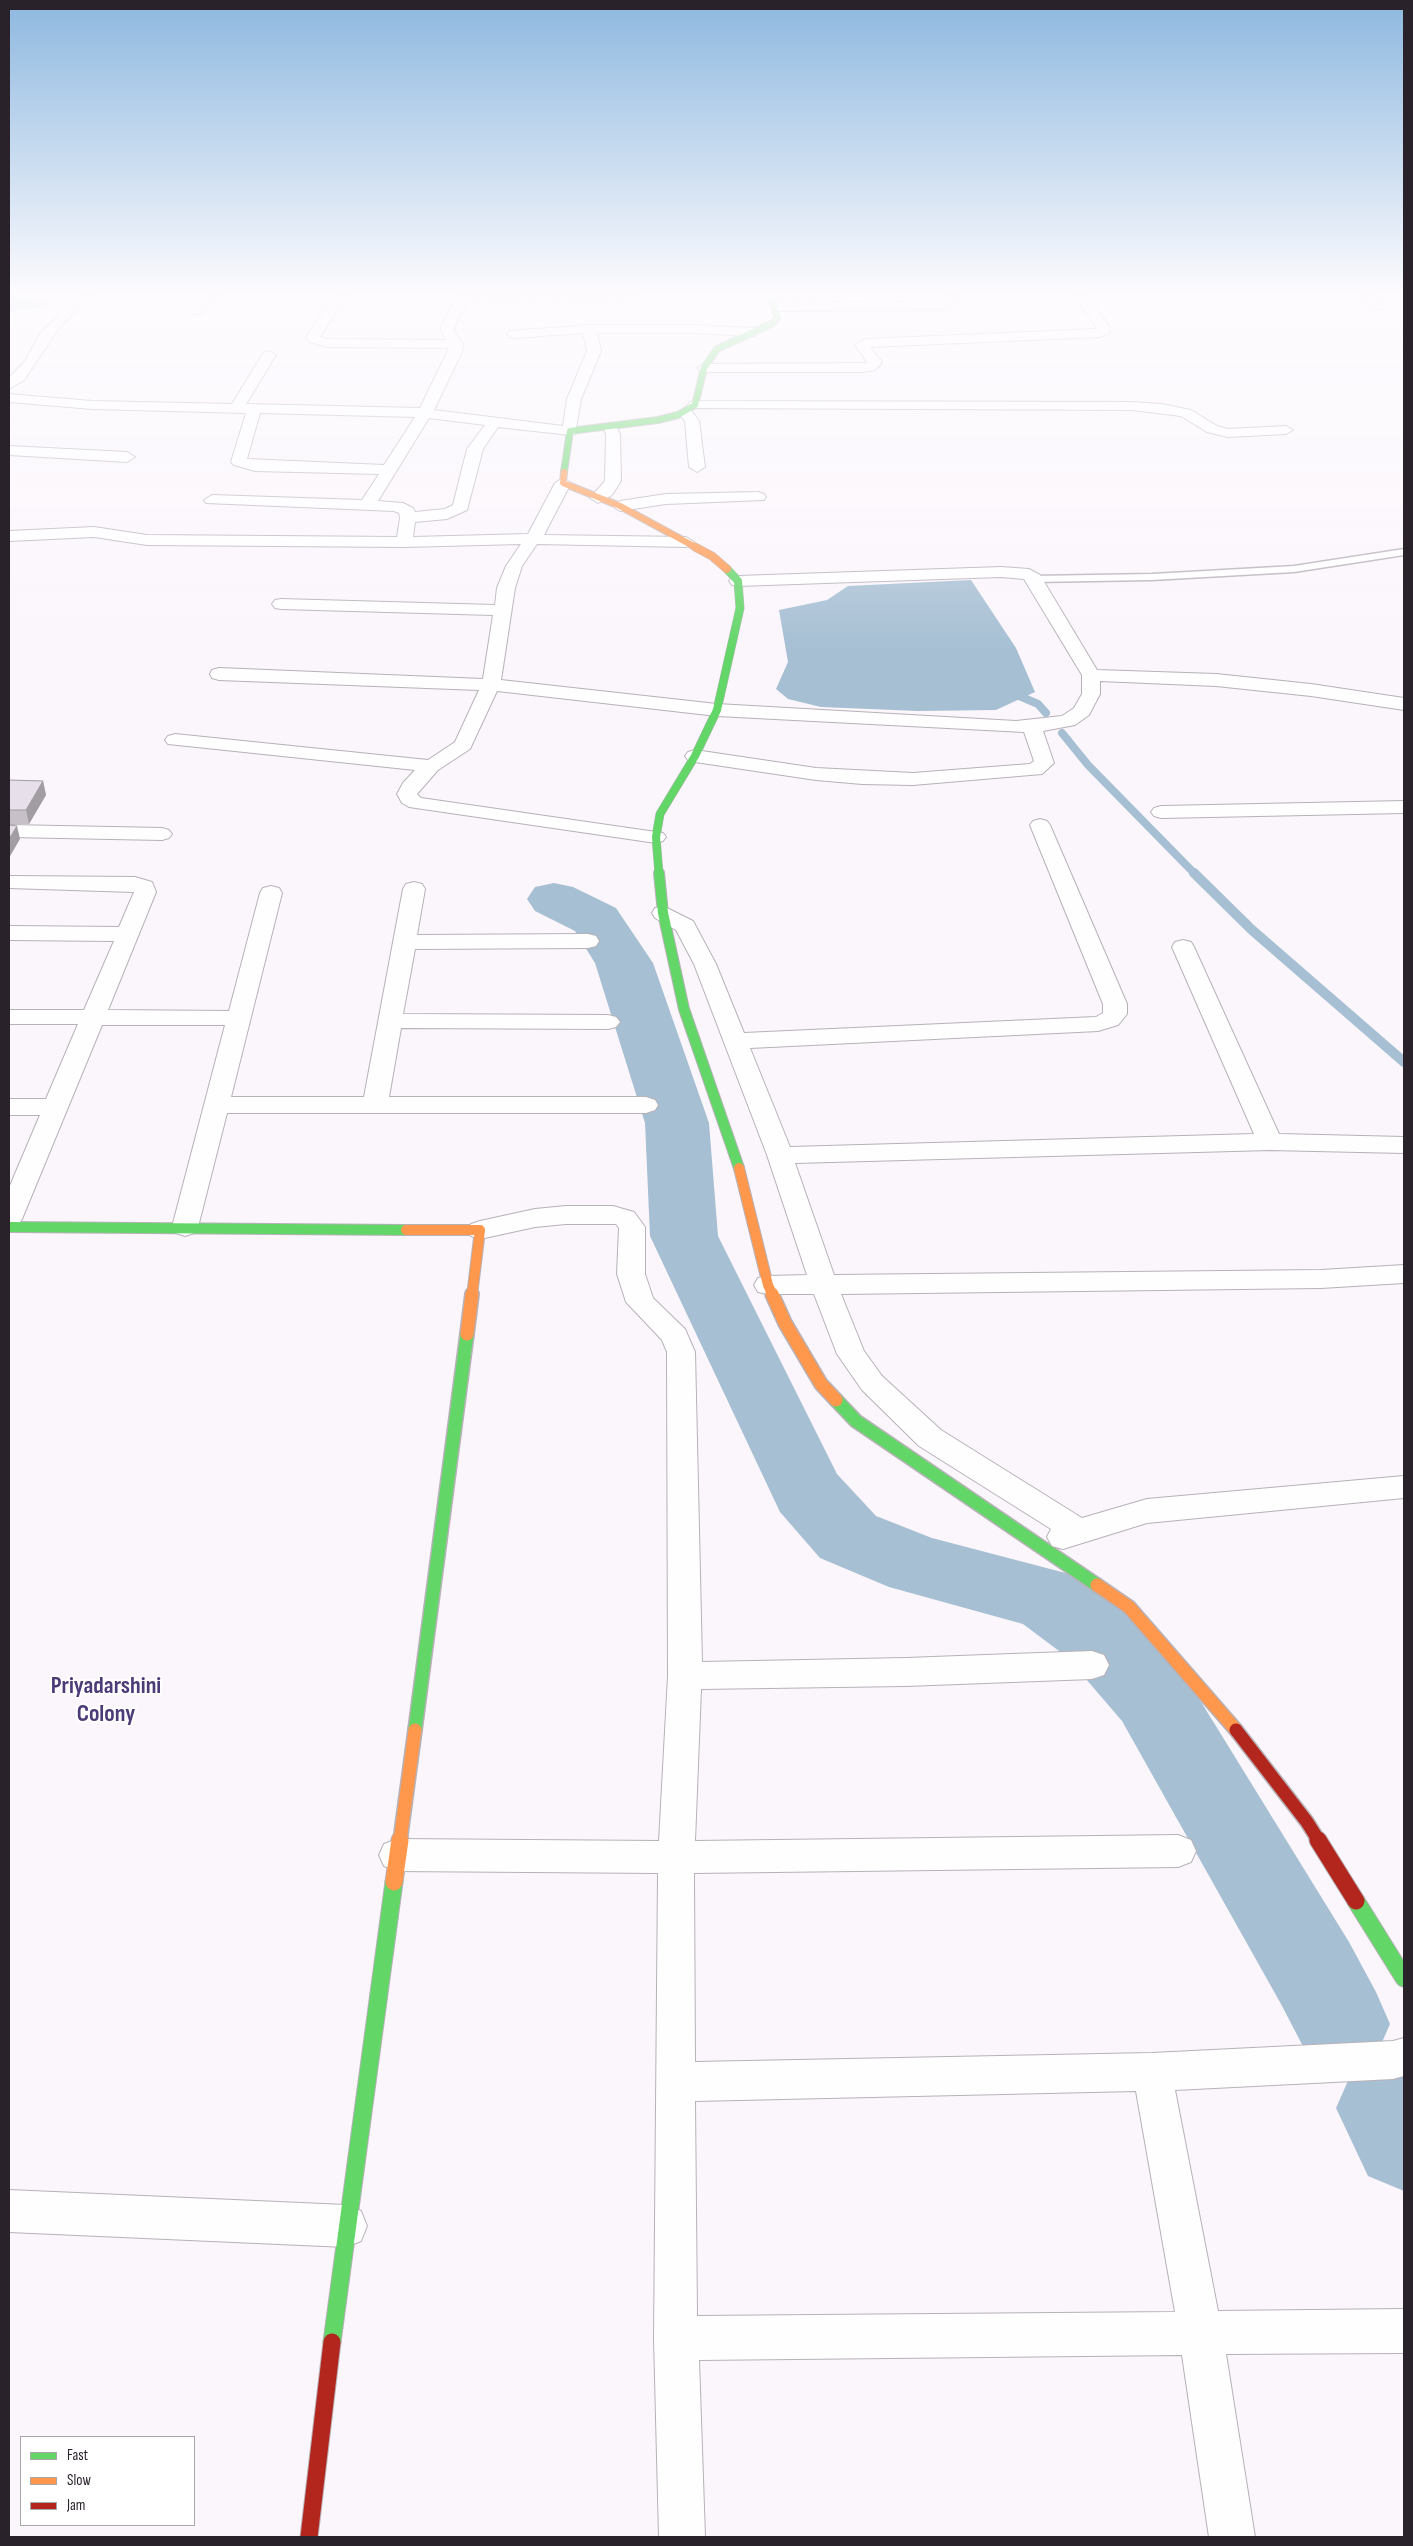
<!DOCTYPE html>
<style>
body{margin:0}
#map{position:relative;width:1413px;height:2546px;overflow:hidden;background:#fbf6fc;font-family:"Sofia Sans Condensed",sans-serif}
canvas{display:block}
.frame{position:absolute;inset:0;border:10px solid #2a222b;pointer-events:none}
.legend{position:absolute;left:20px;top:2436px;width:175px;height:90px;box-sizing:border-box;background:#fff;border:1px solid #aaa7aa;margin:0;padding:6px 9px;list-style:none;font-size:15px;color:#2a222b}
.legend li{display:flex;align-items:center;gap:10px;height:25px}
.legend b{width:25px;border:1px solid #aaa7aa}
</style>
<div id="map">
<canvas width="1413" height="2546"></canvas>
<div class="frame"></div>
<ul class="legend">
<li><b style="height:6px;background:#63d668"></b>Fast</li>
<li><b style="height:6px;background:#ff974d"></b>Slow</li>
<li><b style="height:6px;background:#b3261e"></b>Jam</li>
</ul>
</div>
<script>
const g = document.querySelector('canvas').getContext('2d');
g.lineJoin = 'round';
function paint(path, color) { g.fillStyle = color; g.fill(path, 'evenodd'); }
const poly = rows => new Path2D(rows.map(r => 'M' + r).join(''));
function stroke(path, color, width, dash) { g.strokeStyle = color; g.lineWidth = width; g.lineCap = dash ? 'butt' : 'round'; g.setLineDash(dash || []); g.stroke(path); }
function write(font, color, halo, rows, align = 'center') {
  g.font = font + ' "Sofia Sans Condensed",sans-serif'; g.lineWidth = 4; g.setLineDash([]); g.textBaseline = 'middle'; g.strokeStyle = halo; g.fillStyle = color; for (const [text, x, y, turn = 0] of rows) {
    g.save(); g.translate(x, y); g.rotate((+turn || 0) * Math.PI / 180); g.textAlign = isNaN(turn) ? turn : align; if (halo) g.strokeText(text, 0, 0); g.fillText(text, 0, 0); g.restore();
  }
}
paint(poly([
 [9,295,37,298,51,306,9,312],
 [971,580,1016,648,1035,692,996,710,918,711,821,707,788,699,776,689,788,662,779,610,827,600,848,586]
]), '#a6bfd3');
stroke(poly([
 [1017,695,1038,704,1046,713],
 [1062,733,1088,765,1195,874]
]), '#a6bfd3', 8);
stroke(poly([
 [1194,873,1252,930,1404,1062]
]), '#a6bfd3', 10);
paint(poly([
 [554,883,573,887,616,908,653,963,709,1123,718,1236,837,1474,876,1516,932,1538,1077,1576,1125,1611,1182,1671,1349,1942,1376,1992,1390,2024,1376,2056,1342,2070,1308,2056,1281,2004,1122,1721,1067,1657,1023,1624,889,1587,820,1558,780,1512,650,1236,645,1123,595,963,575,931,535,911,527,899,535,887,554,883],
 [1386,2059,1404,2067,1404,2191,1368,2176,1336,2108,1351,2074,1386,2059]
]), '#a6bfd3');
const lane = poly([
 [1404,549,1404,555,1294,572,1152,580,1034,582,1029,579,1034,576,1152,574,1294,566,1404,549]
]);
const street = poly([
 [79,295,93,295,59,328,24,380,9,389,9,378,25,361,41,332,79,295],
 [205,295,218,295,202,314,192,314,190,311,205,295],
 [334,295,347,295,320,337,328,339,446,340,440,328,458,295,639,295,633,299,543,302,469,299,454,328,455,333,463,344,462,352,434,410,563,426,567,399,587,351,583,333,514,338,509,337,507,334,509,331,589,325,694,325,754,328,761,332,754,336,694,333,597,333,601,351,581,399,575,434,570,435,498,427,483,449,467,510,447,519,415,522,413,537,528,534,555,483,563,478,571,483,544,535,686,537,694,542,686,547,537,544,522,566,515,588,501,680,717,704,1016,721,1062,716,1074,708,1082,694,1082,675,1024,579,1001,577,738,586,732,585,729,581,732,577,738,576,1001,567,1029,569,1040,575,1097,670,1216,674,1311,684,1404,698,1404,710,1311,696,1216,686,1100,681,1100,694,1089,715,1075,725,1043,731,1054,763,1042,774,913,785,862,784,816,780,695,762,688,760,685,756,688,752,695,750,816,768,913,773,1030,764,1034,761,1024,732,717,716,497,691,470,749,438,770,417,794,421,798,663,833,666,837,663,841,656,843,409,807,402,803,397,794,403,783,415,770,168,744,165,740,168,736,175,734,428,760,455,742,479,690,219,680,212,678,210,674,212,670,219,668,483,679,493,615,281,609,275,608,272,604,275,600,281,599,495,605,497,588,506,566,521,544,404,547,147,545,94,537,9,541,9,531,94,527,147,535,397,537,400,518,399,513,394,511,206,503,204,500,212,495,362,500,379,474,255,471,234,465,231,462,246,413,92,409,9,402,9,394,92,401,232,404,264,352,269,351,276,355,246,404,420,408,449,348,327,347,309,342,306,337,334,295],
 [260,413,415,417,384,465,247,459,260,413],
 [429,418,485,425,467,449,453,505,445,509,415,512,413,508,403,503,378,501,429,418],
 [945,295,957,295,958,301,943,309,774,311,767,307,774,303,941,301,945,299,945,295],
 [1074,295,1087,295,1110,327,1109,333,1100,337,870,347,882,362,875,370,862,372,704,372,697,368,704,364,866,363,867,362,855,345,865,339,1097,329,1074,295],
 [1362,295,1375,295,1384,306,1382,309,1372,309,1362,295],
 [695,401,1132,402,1161,404,1191,410,1217,426,1228,429,1286,426,1293,430,1286,434,1228,437,1207,432,1181,416,1132,410,690,408,688,405,690,402,695,401],
 [685,408,690,409,699,421,705,467,697,472,689,467,685,421,678,412,685,408],
 [610,423,615,424,620,434,621,481,612,495,598,503,590,498,605,481,606,434,603,427,610,423],
 [9,446,127,452,135,457,127,462,9,455,9,446],
 [758,492,764,494,766,497,764,500,666,504,620,511,612,506,620,501,666,494,758,492],
 [1404,801,1404,813,1161,818,1154,816,1151,812,1154,808,1161,806,1404,801],
 [1040,819,1047,821,1050,825,1127,1004,1127,1014,1123,1019,1118,1025,1098,1031,750,1048,790,1147,1254,1134,1172,947,1175,942,1183,940,1191,942,1194,947,1279,1134,1404,1137,1404,1153,1270,1150,795,1163,834,1275,1321,1270,1404,1265,1404,1283,1321,1288,841,1294,864,1351,882,1376,941,1430,1082,1518,1147,1499,1404,1476,1404,1498,1147,1523,1063,1549,1052,1546,1047,1537,1051,1529,919,1446,862,1390,837,1354,814,1294,768,1294,758,1292,754,1285,758,1278,768,1276,807,1275,767,1155,694,964,676,930,655,918,652,913,655,908,663,906,693,921,716,964,744,1033,1096,1017,1103,1013,1103,1004,1030,825,1033,821,1040,819],
 [9,825,162,828,169,830,172,834,169,838,162,840,9,837,9,825],
 [9,876,135,877,152,882,156,892,108,1010,229,1011,260,893,263,888,271,886,279,888,282,893,231,1097,364,1097,403,889,406,884,414,882,422,884,425,889,417,935,588,934,596,936,599,941,596,946,588,948,415,949,403,1014,608,1015,616,1017,620,1022,616,1027,608,1029,401,1028,389,1097,646,1097,655,1100,658,1105,655,1110,646,1113,227,1113,198,1227,194,1233,185,1236,176,1233,172,1227,225,1025,102,1025,22,1219,18,1225,9,1228,9,1188,40,1115,9,1115,9,1099,46,1099,78,1024,9,1024,9,1010,84,1010,114,941,9,940,9,926,119,927,134,892,9,888,9,876],
 [566,1206,613,1206,634,1212,645,1227,645,1274,653,1298,685,1329,695,1352,702,1662,906,1658,1092,1651,1104,1655,1109,1665,1104,1675,1092,1679,906,1686,701,1689,695,1841,1178,1835,1191,1840,1196,1851,1191,1862,1178,1867,694,1873,695,2062,1152,2053,1393,2041,1404,2038,1404,2076,1393,2079,1175,2090,1218,2311,1404,2309,1404,2353,1226,2354,1255,2537,1209,2537,1182,2355,699,2360,705,2537,659,2537,654,2338,658,1873,397,1871,384,1866,379,1855,384,1844,397,1839,659,1841,668,1676,667,1352,662,1340,626,1302,617,1274,619,1228,616,1224,566,1224,535,1227,480,1239,471,1236,467,1230,471,1224,480,1221,535,1209,566,1206],
 [1136,2091,1175,2312,697,2316,695,2101,1136,2091],
 [9,2190,346,2205,361,2211,367,2226,361,2241,346,2247,9,2232,9,2190]
]);
const fastFar4 = poly([
 [564,472,570,431,658,420,678,415,695,405,704,368,717,349,773,323,777,318,771,295]
]);
const fastFar3 = poly([
 [659,874,656,837,660,814,695,756,717,710,740,608,738,581,727,569]
]);
const fastFar2 = poly([
 [659,873,663,913,684,1009,739,1168],
 [9,1227,406,1230]
]);
const fastFar1 = poly([
 [836,1400,856,1421,1097,1585],
 [415,1730,467,1334]
]);
const fast = poly([
 [1356,1901,1404,1978],
 [332,2342,394,1882]
]);
const slowFar4 = poly([
 [564,472,563,483,620,506,697,548]
]);
const slowFar3 = poly([
 [695,547,712,556,727,569]
]);
const slowFar2 = poly([
 [739,1168,768,1285,773,1296],
 [406,1230,480,1230,472,1296]
]);
const slowFar1 = poly([
 [772,1294,785,1323,821,1384,836,1400],
 [467,1334,472,1294],
 [1097,1585,1129,1607,1236,1730],
 [400,1841,415,1730]
]);
const slow = poly([
 [394,1882,400,1840]
]);
const jamFar1 = poly([
 [1236,1730,1307,1822,1319,1841]
]);
const jam = poly([
 [1318,1840,1356,1901],
 [309,2537,332,2342]
]);
stroke(lane, '#b7b1b8', 3);
stroke(street, '#b7b1b8', 2);
stroke(fastFar4, '#b7b1b8', 8);
stroke(fastFar3, '#b7b1b8', 9);
stroke(fastFar2, '#b7b1b8', 12);
stroke(fastFar1, '#b7b1b8', 16);
stroke(fast, '#b7b1b8', 19);
stroke(slowFar4, '#b7b1b8', 8);
stroke(slowFar3, '#b7b1b8', 9);
stroke(slowFar2, '#b7b1b8', 12);
stroke(slowFar1, '#b7b1b8', 16);
stroke(slow, '#b7b1b8', 19);
stroke(jamFar1, '#b7b1b8', 16);
stroke(jam, '#b7b1b8', 19);
paint(lane, '#fefeff');
paint(street, '#fefeff');
stroke(fastFar4, '#63d668', 6);
stroke(fastFar3, '#63d668', 8);
stroke(fastFar2, '#63d668', 10);
stroke(fastFar1, '#63d668', 13);
stroke(fast, '#63d668', 17);
stroke(slowFar4, '#ff974d', 6);
stroke(slowFar3, '#ff974d', 8);
stroke(slowFar2, '#ff974d', 10);
stroke(slowFar1, '#ff974d', 13);
stroke(slow, '#ff974d', 17);
stroke(jamFar1, '#b3261e', 13);
stroke(jam, '#b3261e', 17);
paint(poly([
 [9,780,43,781,46,795,29,824,9,824]
]), '#c7c0c8');
paint(poly([
 [43,781,46,795,29,824,26,810],
 [17,826,20,839,9,858,9,839]
]), '#a29ca3');
const building = poly([
 [9,780,43,781,26,810,9,810,9,780],
 [9,825,17,826,9,839,9,825]
]);
paint(building, '#e7dfe9');
stroke(building, '#a29ca3', 1);
const sky = g.createLinearGradient(0, 0, 0, 652);
sky.addColorStop(0, '#8db8e0');
sky.addColorStop(0.45, '#fdfbfe');
sky.addColorStop(1, '#fdfbfe00');
g.fillStyle = sky;
g.fillRect(0, 0, 1413, 652);
write('bold 24px', '#4d3b78', '#fff', [
 ["Priyadarshini",106,1687],
 ["Colony",106,1715]
]);
</script>
